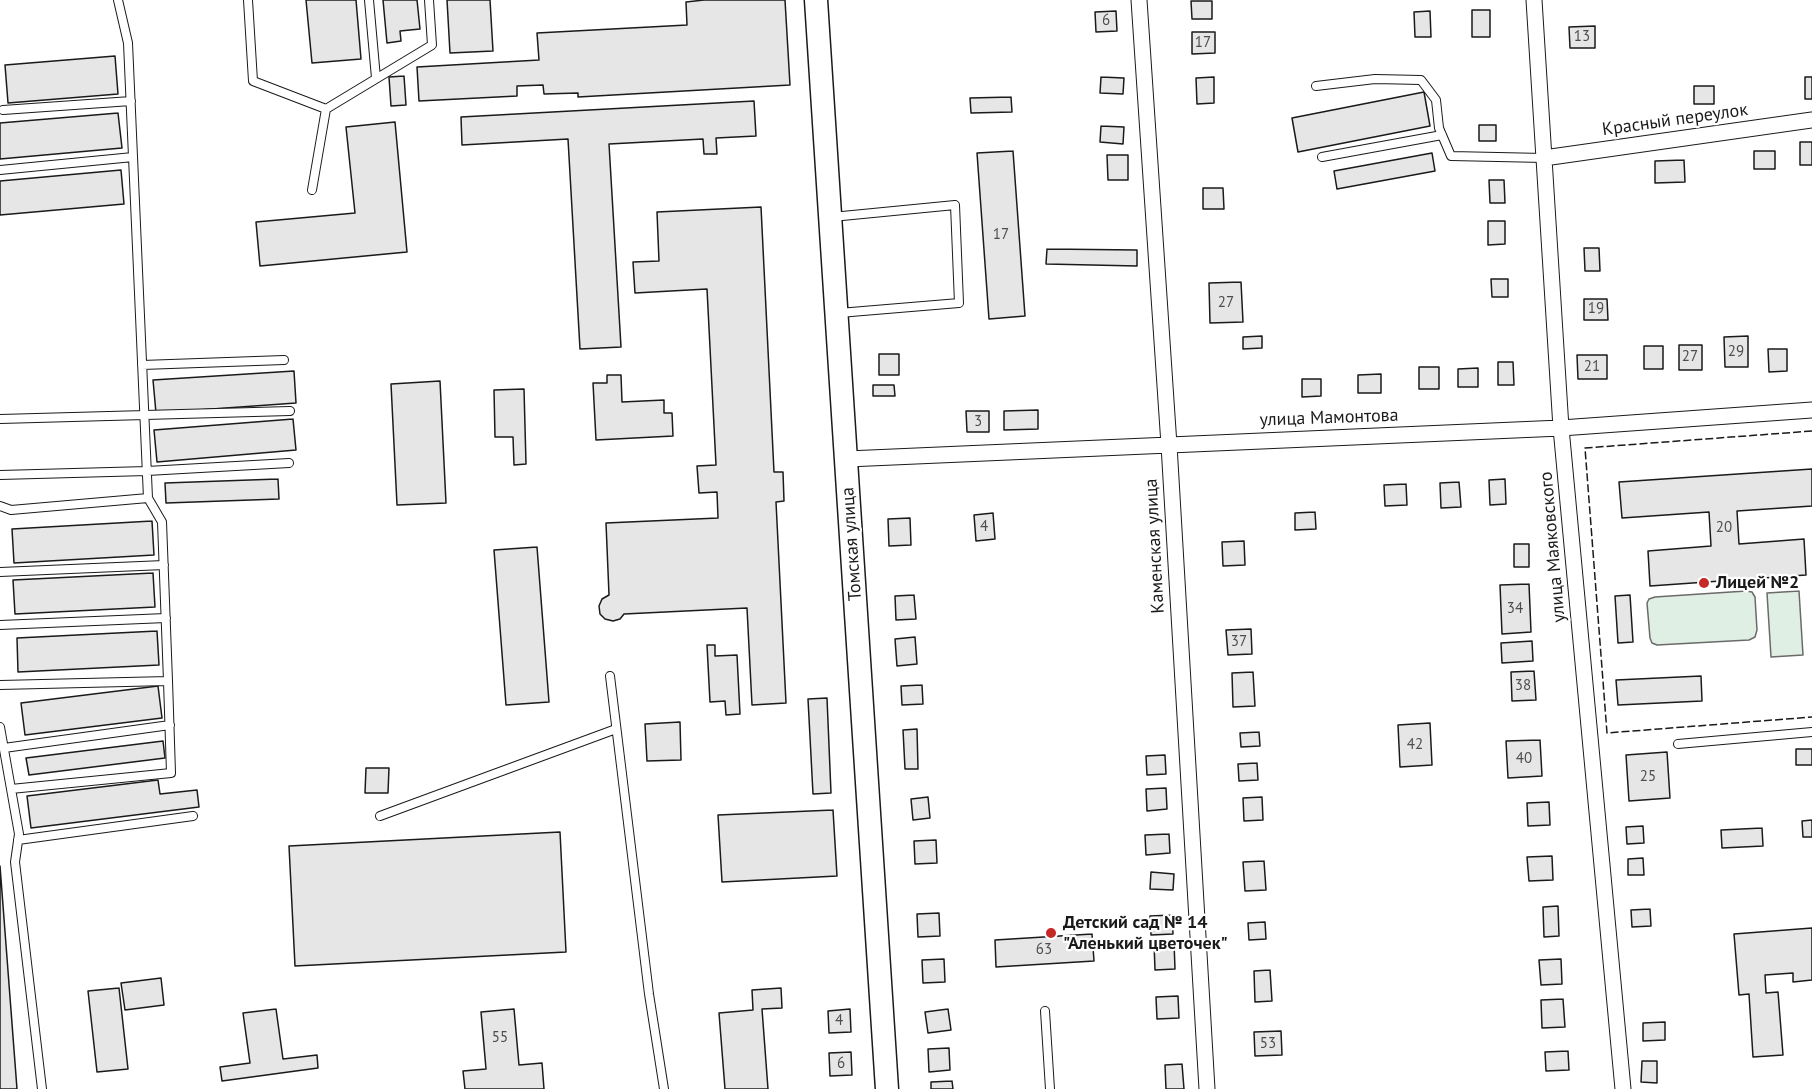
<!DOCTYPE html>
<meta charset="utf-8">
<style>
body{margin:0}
canvas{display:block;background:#fff}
</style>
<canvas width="1812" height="1089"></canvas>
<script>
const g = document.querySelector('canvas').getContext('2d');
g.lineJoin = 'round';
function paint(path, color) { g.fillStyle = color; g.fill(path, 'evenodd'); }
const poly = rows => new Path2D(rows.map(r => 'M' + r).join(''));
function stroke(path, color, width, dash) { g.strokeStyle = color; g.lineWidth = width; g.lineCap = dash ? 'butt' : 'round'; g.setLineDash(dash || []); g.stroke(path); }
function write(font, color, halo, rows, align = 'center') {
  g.font = font + ' "PT Sans",sans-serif'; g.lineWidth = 4.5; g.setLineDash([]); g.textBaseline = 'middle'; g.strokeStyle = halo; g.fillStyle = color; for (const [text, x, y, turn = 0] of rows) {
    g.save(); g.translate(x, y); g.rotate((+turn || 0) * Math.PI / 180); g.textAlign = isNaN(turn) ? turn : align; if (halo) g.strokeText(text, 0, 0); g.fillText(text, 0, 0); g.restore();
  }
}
const green = poly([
 [1746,591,1752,592,1755,597,1757,630,1755,637,1749,640,1657,645,1652,643,1650,638,1647,603,1649,599,1655,597,1746,591],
 [1799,591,1803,655,1771,657,1767,593,1799,591]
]);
paint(green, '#e0efe3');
stroke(green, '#6a6a6a', 1.5);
const building = poly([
 [306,0,356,0,361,59,312,63,306,0],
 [383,0,417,0,420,29,400,31,401,41,387,43,383,0],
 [447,0,490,0,493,51,450,53,447,0],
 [704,0,785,0,790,85,578,97,578,93,544,94,543,85,517,86,517,96,419,101,417,67,539,60,537,33,687,25,686,2,704,0],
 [1191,1,1212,1,1212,19,1192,19,1191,1],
 [1472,10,1490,10,1490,37,1472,37,1472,10],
 [1116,11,1117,31,1096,32,1095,12,1116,11],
 [1430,11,1431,37,1415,37,1414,12,1430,11],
 [1595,26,1595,48,1570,48,1569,27,1595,26],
 [1192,32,1215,32,1215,53,1192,54,1192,32],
 [115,56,118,94,8,103,5,65,115,56],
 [404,76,406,105,391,106,389,77,404,76],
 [1101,77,1124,78,1123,94,1100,93,1101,77],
 [1214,77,1214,103,1197,104,1196,78,1214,77],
 [1805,77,1812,77,1812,99,1805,99,1805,77],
 [1694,86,1714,86,1714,104,1694,104,1694,86],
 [1424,92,1430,126,1298,152,1292,118,1424,92],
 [1011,97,1012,112,971,113,970,98,1011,97],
 [754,101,756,136,716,138,717,154,704,154,703,139,609,144,621,347,580,349,568,139,462,145,461,117,754,101],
 [118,113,122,148,0,159,0,123,118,113],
 [395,122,407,252,260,266,256,222,355,213,346,127,395,122],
 [1479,125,1496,125,1496,141,1479,141,1479,125],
 [1101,126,1124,127,1123,144,1100,142,1101,126],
 [1800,142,1812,142,1812,165,1800,165,1800,142],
 [1013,151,1025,316,989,319,977,153,1013,151],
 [1754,151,1775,151,1775,169,1754,169,1754,151],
 [1432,153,1435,171,1337,189,1334,171,1432,153],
 [1107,155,1128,155,1128,180,1108,180,1107,155],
 [1684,160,1685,182,1655,183,1655,161,1684,160],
 [121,170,124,204,0,215,0,181,121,170],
 [1489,180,1504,180,1505,203,1490,203,1489,180],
 [1203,188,1223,188,1224,209,1203,209,1203,188],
 [761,207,774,472,783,472,784,501,776,502,786,703,752,705,747,608,624,614,620,619,613,621,605,619,600,614,599,606,602,599,609,595,606,523,718,518,717,492,699,493,697,466,716,465,707,289,635,293,633,262,659,261,657,212,761,207],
 [1488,221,1505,221,1505,244,1488,245,1488,221],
 [1584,248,1599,248,1600,271,1585,271,1584,248],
 [1047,249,1137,250,1137,266,1046,264,1047,249],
 [1491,279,1508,279,1508,297,1492,297,1491,279],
 [1241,282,1243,322,1210,323,1209,283,1241,282],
 [1584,299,1607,299,1608,320,1584,320,1584,299],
 [1262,336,1262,348,1243,349,1243,337,1262,336],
 [1748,336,1748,367,1725,367,1724,337,1748,336],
 [1679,345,1702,345,1702,370,1679,370,1679,345],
 [1644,346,1663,346,1663,369,1644,369,1644,346],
 [1768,349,1787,349,1787,371,1769,372,1768,349],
 [879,354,899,354,899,375,879,375,879,354],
 [1577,355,1607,355,1607,379,1578,379,1577,355],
 [1498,362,1513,362,1514,385,1498,385,1498,362],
 [1419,367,1439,367,1439,389,1419,389,1419,367],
 [1478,368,1478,387,1458,387,1458,369,1478,368],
 [294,371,296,403,156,413,153,380,294,371],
 [1381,374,1381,393,1358,393,1358,375,1381,374],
 [607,375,621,375,622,402,664,400,664,413,672,413,673,436,596,440,593,383,607,383,607,375],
 [1302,379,1321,379,1321,396,1302,397,1302,379],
 [440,381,446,503,397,505,391,384,440,381],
 [873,385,894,385,895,396,873,396,873,385],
 [524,389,526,464,514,465,513,437,495,437,494,390,524,389],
 [1038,410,1038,429,1004,430,1004,411,1038,410],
 [966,411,989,411,989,432,967,432,966,411],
 [293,419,296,450,157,462,154,430,293,419],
 [1812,469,1812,506,1737,511,1739,544,1804,539,1806,575,1650,586,1648,551,1711,546,1709,512,1622,518,1619,482,1812,469],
 [278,479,279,499,166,503,165,483,278,479],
 [1505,479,1506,504,1490,505,1489,480,1505,479],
 [1459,482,1461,507,1441,508,1440,483,1459,482],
 [1406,484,1407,505,1385,506,1384,485,1406,484],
 [1315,512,1316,529,1295,530,1295,513,1315,512],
 [993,513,995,539,976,541,974,515,993,513],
 [910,518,911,545,889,546,888,519,910,518],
 [152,521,154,555,14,563,12,529,152,521],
 [1244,541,1245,565,1223,566,1222,542,1244,541],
 [1514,544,1529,544,1529,567,1514,567,1514,544],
 [537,547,549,702,506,705,494,550,537,547],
 [153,573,155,607,15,614,13,580,153,573],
 [1529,584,1531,632,1502,634,1500,585,1529,584],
 [914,595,916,619,896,620,895,596,914,595],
 [1630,595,1633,642,1618,643,1615,596,1630,595],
 [1251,629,1252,654,1228,655,1226,630,1251,629],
 [157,631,159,665,18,672,17,638,157,631],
 [915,637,917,664,897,666,895,639,915,637],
 [1532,641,1533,661,1502,663,1501,643,1532,641],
 [707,645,715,645,715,656,737,655,740,714,726,715,725,701,710,702,707,645],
 [1534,671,1536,700,1512,701,1511,672,1534,671],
 [1253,672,1255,706,1233,707,1232,673,1253,672],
 [1701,676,1702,701,1618,705,1616,680,1701,676],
 [922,685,923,704,902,705,901,686,922,685],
 [158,686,162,718,25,735,21,703,158,686],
 [827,698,831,793,813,794,808,699,827,698],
 [680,722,681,760,647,761,645,724,680,722],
 [1430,723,1432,765,1400,767,1398,725,1430,723],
 [917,729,918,769,905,769,903,730,917,729],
 [1259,732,1260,746,1241,747,1240,733,1259,732],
 [1540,740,1542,776,1508,778,1506,741,1540,740],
 [163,741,165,758,29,775,26,758,163,741],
 [1796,749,1812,749,1812,765,1796,765,1796,749],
 [1667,752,1670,798,1629,801,1626,755,1667,752],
 [1165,755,1166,774,1147,775,1146,756,1165,755],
 [1257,763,1258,780,1239,781,1238,764,1257,763],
 [366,768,389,768,388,793,365,793,366,768],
 [158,780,160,794,197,790,199,807,31,828,27,796,158,780],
 [1166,788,1167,809,1147,811,1146,789,1166,788],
 [928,797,930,818,913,820,911,799,928,797],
 [1262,797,1263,820,1244,821,1243,798,1262,797],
 [1549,802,1550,825,1528,826,1527,803,1549,802],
 [833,810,837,876,722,882,718,815,833,810],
 [1812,820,1812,837,1803,837,1802,821,1812,820],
 [1643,826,1644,843,1627,844,1626,827,1643,826],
 [1762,828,1763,846,1722,848,1721,830,1762,828],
 [560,832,566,952,295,966,289,846,560,832],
 [1169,834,1170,853,1146,855,1145,835,1169,834],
 [936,840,937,863,915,864,914,841,936,840],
 [1552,856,1553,880,1529,881,1527,857,1552,856],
 [1643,858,1644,875,1628,875,1628,859,1643,858],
 [1264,861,1266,890,1245,891,1243,862,1264,861],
 [0,866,17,1089,0,1089,0,866],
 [1151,872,1174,874,1173,890,1150,889,1151,872],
 [1558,906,1559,936,1544,937,1543,907,1558,906],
 [1650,909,1651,926,1632,927,1631,910,1650,909],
 [939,913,940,936,918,937,917,914,939,913],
 [1172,915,1173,934,1151,935,1150,916,1172,915],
 [1265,922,1266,939,1249,940,1248,923,1265,922],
 [1812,928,1812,980,1793,982,1793,973,1765,975,1766,993,1778,992,1783,1055,1753,1057,1749,994,1739,995,1734,934,1812,928],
 [1092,934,1094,961,996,967,995,940,1092,934],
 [1174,942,1175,969,1155,970,1154,943,1174,942],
 [944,959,945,982,923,983,922,960,944,959],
 [1561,959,1562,984,1541,985,1539,960,1561,959],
 [1270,970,1272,1001,1255,1002,1254,971,1270,970],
 [161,978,164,1005,125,1010,121,983,161,978],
 [119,988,128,1069,97,1072,88,991,119,988],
 [781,988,782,1008,762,1009,768,1089,725,1089,719,1013,753,1010,752,990,781,988],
 [1178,996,1179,1018,1157,1019,1156,997,1178,996],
 [1563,999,1565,1027,1542,1028,1541,1000,1563,999],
 [276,1009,283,1059,317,1055,318,1068,222,1081,220,1067,250,1063,243,1013,276,1009],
 [514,1009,519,1065,542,1063,544,1089,465,1089,463,1071,486,1069,481,1012,514,1009],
 [850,1009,851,1032,829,1033,828,1011,850,1009],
 [948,1009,951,1030,928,1033,925,1012,948,1009],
 [1665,1022,1665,1040,1643,1041,1643,1023,1665,1022],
 [1281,1031,1282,1055,1255,1056,1254,1032,1281,1031],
 [949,1048,950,1070,929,1072,928,1049,949,1048],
 [1568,1051,1569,1070,1546,1071,1545,1052,1568,1051],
 [851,1052,852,1075,830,1076,829,1053,851,1052],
 [1642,1061,1657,1061,1657,1083,1641,1082,1642,1061],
 [1182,1064,1184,1089,1166,1089,1165,1065,1182,1064],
 [952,1081,953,1089,931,1089,931,1082,952,1081]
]);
paint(building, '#e6e6e6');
stroke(building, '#1a1a1a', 1.5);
const service = poly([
 [248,0,253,81,326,109],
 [369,0,376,78],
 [1316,86,1375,79,1421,80,1436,100,1439,128,1451,156,1544,158],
 [3,110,131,101],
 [1322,157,1442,135],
 [0,170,133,157],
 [312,190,326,109,432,45,429,0],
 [832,217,955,205,959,303,839,313],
 [142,365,284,360],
 [0,419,290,411],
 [0,475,147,471,289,463],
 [0,506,11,510,148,498],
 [0,572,164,565],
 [0,625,166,618],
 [610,676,649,994,664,1089],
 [0,685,168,681,162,522,148,498,128,43,118,0],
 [0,727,19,834,15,862,42,1089],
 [1678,744,1812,732],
 [4,748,170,725],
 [11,789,171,773,168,681],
 [380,816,616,729],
 [18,840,193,816],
 [1045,1011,1050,1089]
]);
const minor = poly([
 [1139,0,1169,445,1207,1089],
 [1534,0,1561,428,1623,1089],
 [1544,158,1812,120],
 [847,459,1561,428,1812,410]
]);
const primary = poly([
 [816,0,887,1089]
]);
stroke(service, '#1a1a1a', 10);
stroke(minor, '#1a1a1a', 17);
stroke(primary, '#1a1a1a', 25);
stroke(service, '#fff', 8);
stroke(minor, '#fff', 15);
stroke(primary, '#fff', 22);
stroke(poly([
 [1812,431,1585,448,1607,733,1812,717]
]), '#1a1a1a', 1.5, [8, 3]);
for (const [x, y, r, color] of [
 [1704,583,6,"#c62828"],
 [1051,933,6,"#c62828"]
]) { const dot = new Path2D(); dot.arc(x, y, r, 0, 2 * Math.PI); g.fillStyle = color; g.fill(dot); stroke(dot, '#fff', 2); }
write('15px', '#4d4d4d', null, [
 ["6",1106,21],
 ["13",1582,37],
 ["17",1203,43],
 ["17",1001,235],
 ["27",1226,303],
 ["19",1596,309],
 ["29",1736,352],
 ["27",1690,357],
 ["21",1592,367],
 ["3",978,422],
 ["4",984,527],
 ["20",1724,528],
 ["34",1515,609],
 ["37",1239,642],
 ["38",1523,686],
 ["42",1415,745],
 ["40",1524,759],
 ["25",1648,777],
 ["63",1044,950],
 ["4",839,1021],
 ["55",500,1038],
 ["53",1268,1044],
 ["6",841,1064]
]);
write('18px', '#1a1a1a', '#fff', [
 ["Красный переулок",1675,120,-8],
 ["улица Мамонтова",1329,418,-2],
 ["Томская улица",852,544,-94],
 ["Каменская улица",1155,546,-93],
 ["улица Маяковского",1553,547,-95]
]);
write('bold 18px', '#1a1a1a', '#fff', [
 ["Лицей №2",1716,583],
 ["Детский сад № 14",1063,923],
 ["\"Аленький цветочек\"",1063,944]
], 'left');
</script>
